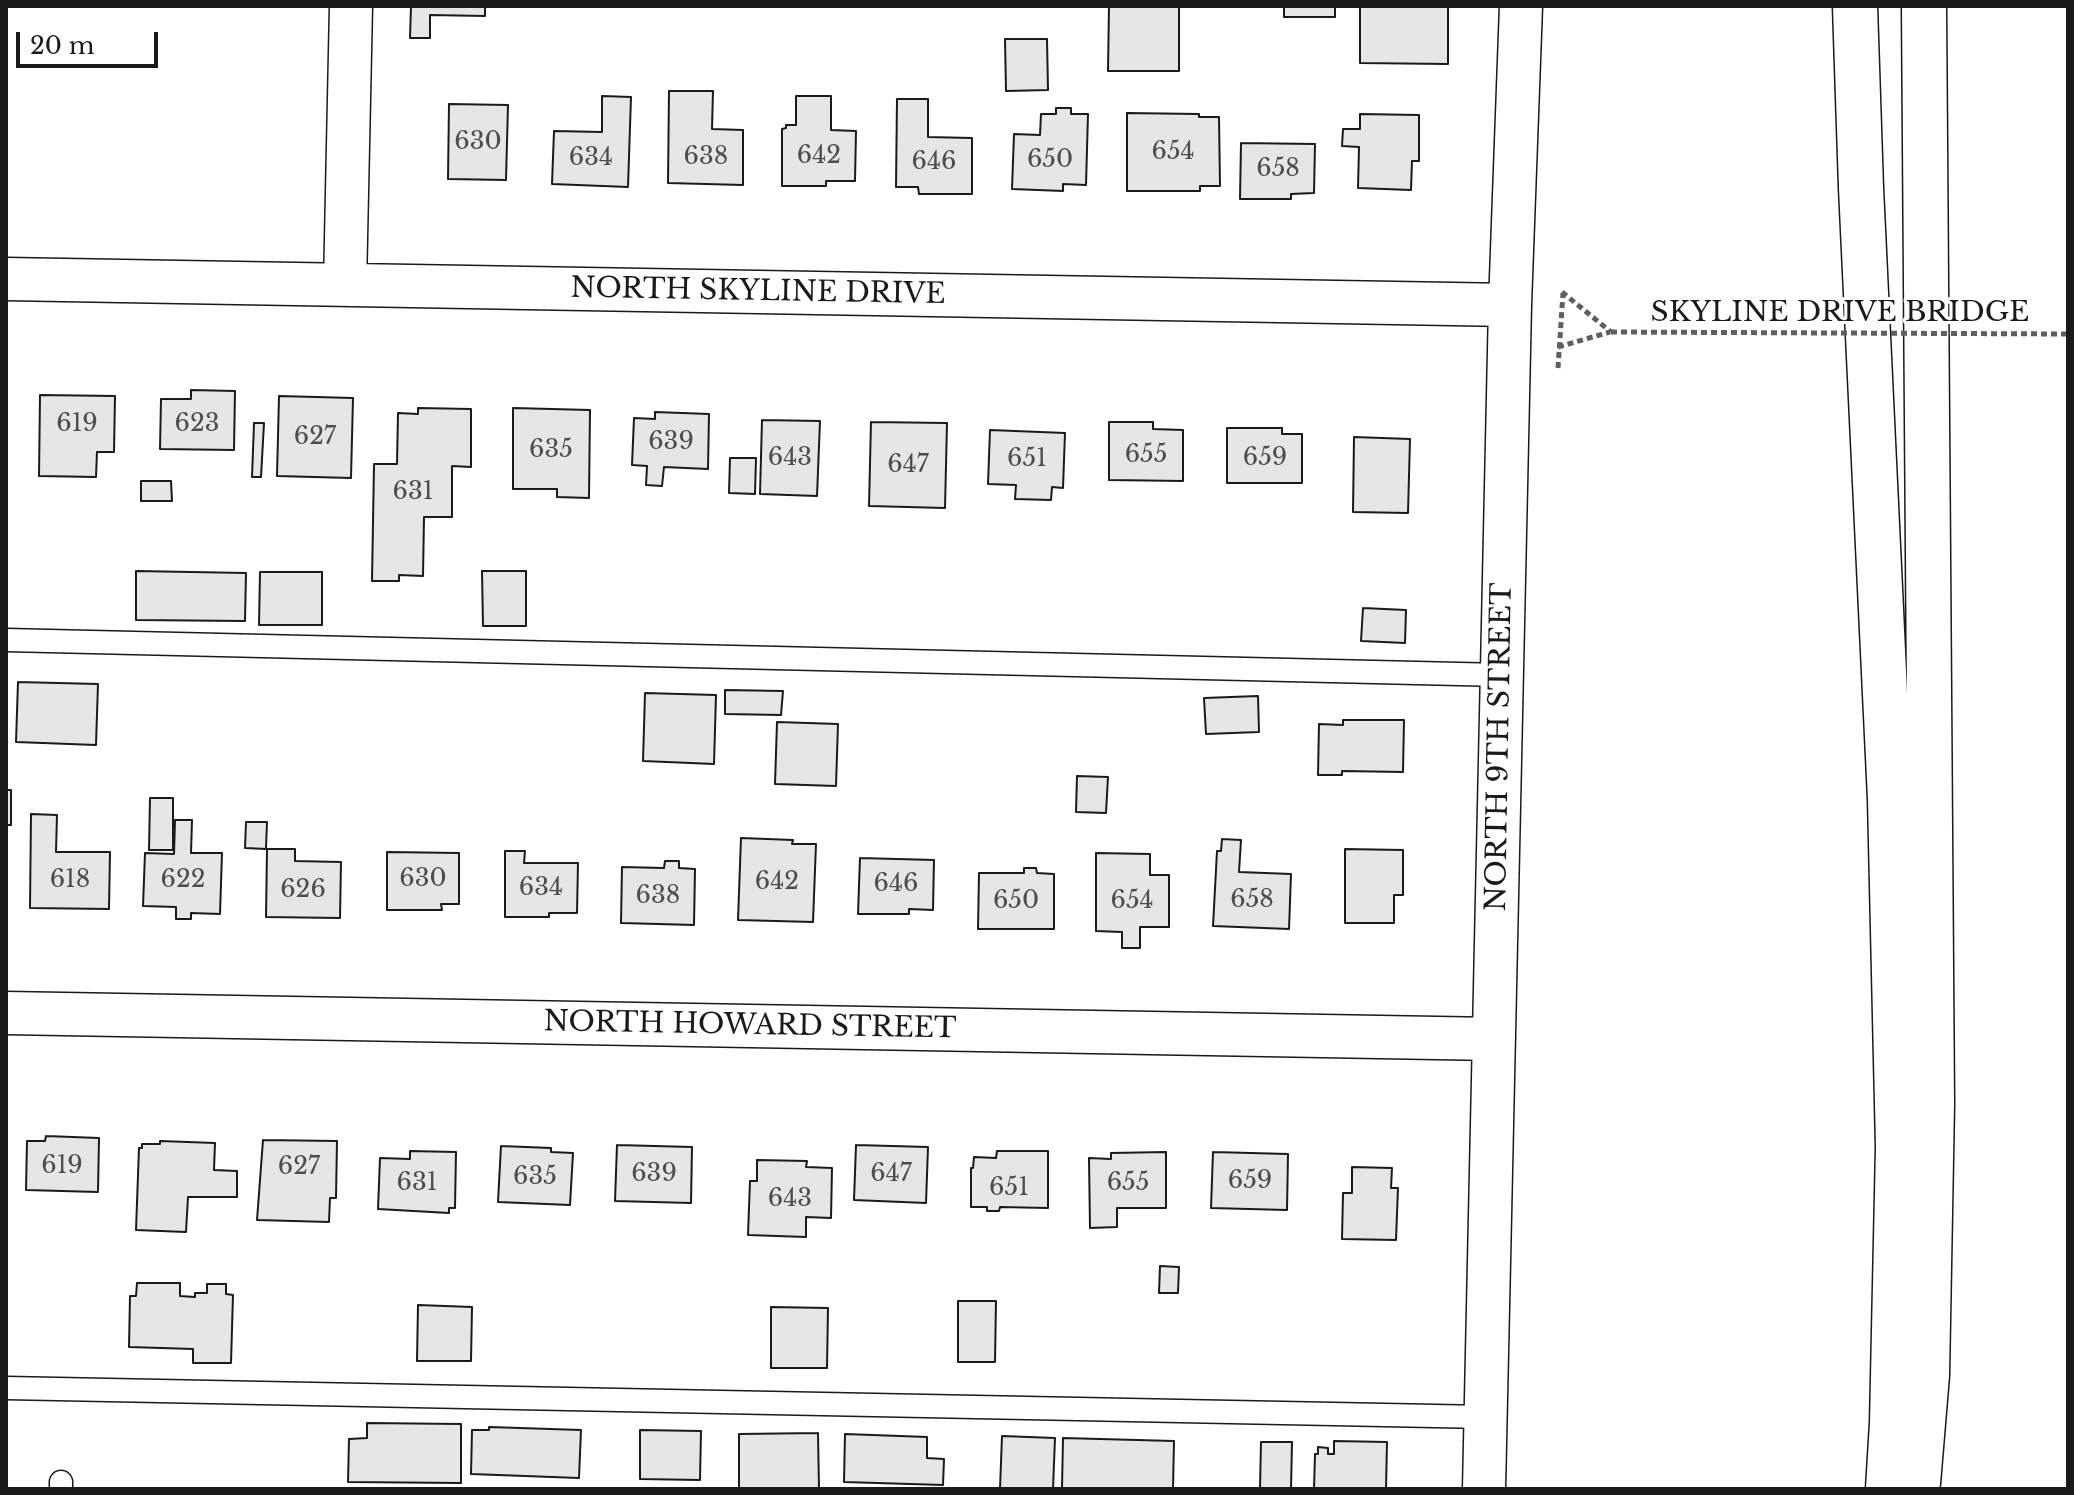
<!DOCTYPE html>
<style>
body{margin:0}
#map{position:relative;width:2074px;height:1495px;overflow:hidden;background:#fff;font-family:"Libre Baskerville",serif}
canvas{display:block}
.frame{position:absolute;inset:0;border:8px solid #1a1a1a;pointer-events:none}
.scale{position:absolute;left:16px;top:32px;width:142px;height:36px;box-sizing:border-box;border:4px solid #1a1a1a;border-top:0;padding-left:10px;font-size:24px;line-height:28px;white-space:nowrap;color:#1a1a1a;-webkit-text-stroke:6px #fff;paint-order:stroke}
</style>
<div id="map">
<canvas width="2074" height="1495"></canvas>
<div class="frame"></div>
<div class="scale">20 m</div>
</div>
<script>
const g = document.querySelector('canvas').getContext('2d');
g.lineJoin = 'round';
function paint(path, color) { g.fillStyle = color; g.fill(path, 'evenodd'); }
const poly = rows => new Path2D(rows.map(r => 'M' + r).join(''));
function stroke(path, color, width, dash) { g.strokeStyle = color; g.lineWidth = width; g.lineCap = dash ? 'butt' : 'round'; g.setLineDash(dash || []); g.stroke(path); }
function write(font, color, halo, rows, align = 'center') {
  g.font = font + ' "Libre Baskerville",serif'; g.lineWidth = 6; g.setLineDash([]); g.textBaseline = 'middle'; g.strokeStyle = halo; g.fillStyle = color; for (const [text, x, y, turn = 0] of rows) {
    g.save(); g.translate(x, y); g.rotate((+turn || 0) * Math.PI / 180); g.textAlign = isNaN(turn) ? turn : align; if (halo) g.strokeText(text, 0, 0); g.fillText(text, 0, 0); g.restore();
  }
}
const building = poly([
 [411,6,485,6,485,16,430,15,430,38,410,38,411,6],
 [1109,6,1179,6,1179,71,1108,71,1109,6],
 [1284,6,1335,6,1335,17,1284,17,1284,6],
 [1360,6,1448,6,1448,64,1360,63,1360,6],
 [1005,39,1047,39,1048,90,1006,91,1005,39],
 [669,91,713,91,712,129,743,130,743,185,668,183,669,91],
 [602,96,631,97,628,187,552,184,554,131,602,132,602,96],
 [796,96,831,96,831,130,856,131,855,181,826,181,826,186,782,186,782,129,786,128,786,125,796,125,796,96],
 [897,99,928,99,928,137,972,138,972,194,919,194,918,187,896,187,897,99],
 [449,104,508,105,506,180,448,179,449,104],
 [1056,108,1071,108,1071,114,1088,114,1086,185,1063,184,1063,191,1012,189,1014,134,1040,135,1041,114,1056,114,1056,108],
 [1127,113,1199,114,1199,117,1219,117,1220,186,1200,186,1200,191,1127,191,1127,113],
 [1360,114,1419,115,1419,161,1412,161,1411,190,1358,188,1359,147,1342,146,1343,129,1360,129,1360,114],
 [1241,143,1315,144,1314,193,1291,194,1291,199,1240,199,1241,143],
 [191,390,235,391,234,450,160,449,161,399,191,399,191,390],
 [40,395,115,396,114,452,97,452,96,477,39,476,40,395],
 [279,396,353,398,351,478,277,476,279,396],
 [418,408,471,409,471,467,452,466,452,517,424,517,423,576,399,575,399,581,372,581,374,464,397,464,398,413,418,414,418,408],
 [513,408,590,410,589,498,557,497,557,489,513,489,513,408],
 [655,412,709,414,708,469,664,467,662,486,646,485,647,466,632,465,634,418,655,419,655,412],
 [762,420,820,421,817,496,760,494,762,420],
 [871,422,947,423,945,508,869,506,871,422],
 [1109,422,1153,422,1153,429,1183,430,1183,481,1109,480,1109,422],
 [254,423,264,423,261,477,252,477,254,423],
 [1227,428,1282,428,1282,434,1302,434,1302,483,1227,483,1227,428],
 [990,430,1065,433,1063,488,1052,487,1051,500,1015,499,1016,485,988,484,990,430],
 [1354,437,1410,439,1408,513,1353,512,1354,437],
 [730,458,756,458,755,494,729,493,730,458],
 [141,481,171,481,172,501,141,501,141,481],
 [136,571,246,573,245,621,136,620,136,571],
 [482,571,526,571,526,626,483,626,482,571],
 [260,572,322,572,322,625,259,625,260,572],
 [1363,608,1406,610,1405,643,1361,641,1363,608],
 [18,682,98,684,96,745,16,742,18,682],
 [725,690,783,691,781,715,725,714,725,690],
 [645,693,716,695,714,764,643,761,645,693],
 [1258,696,1259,732,1206,734,1204,698,1258,696],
 [1343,720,1404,720,1403,772,1342,771,1342,775,1318,775,1319,724,1343,725,1343,720],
 [777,722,838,724,836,786,775,784,777,722],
 [1077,776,1108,777,1106,813,1076,812,1077,776],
 [6,790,11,790,11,825,6,825,6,790],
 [150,798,173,798,173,850,149,850,150,798],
 [31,814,57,815,56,852,110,852,109,909,30,908,31,814],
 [175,820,192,820,191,853,222,853,220,914,191,913,191,919,176,919,176,907,143,906,145,853,174,854,175,820],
 [246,822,267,822,266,849,245,848,246,822],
 [741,838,793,840,792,844,816,844,813,922,738,920,741,838],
 [1222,839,1241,840,1239,872,1291,874,1289,929,1213,926,1217,851,1221,851,1222,839],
 [267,849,295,849,295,861,341,862,340,918,266,917,267,849],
 [1345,849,1403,850,1403,895,1394,895,1394,923,1345,923,1345,849],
 [505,851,525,851,524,863,578,863,577,913,549,913,549,917,505,917,505,851],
 [387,852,459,853,459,904,441,904,442,910,387,910,387,852],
 [1096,853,1150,854,1150,875,1169,875,1169,927,1140,927,1140,948,1122,948,1122,932,1096,931,1096,853],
 [860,858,934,860,933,910,909,909,909,914,858,914,860,858],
 [665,861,679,861,679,868,695,869,694,925,621,923,622,867,664,868,665,861],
 [1024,868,1036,868,1037,873,1054,874,1054,929,978,929,979,873,1024,873,1024,868],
 [46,1136,99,1138,98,1192,26,1190,27,1141,45,1141,46,1136],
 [263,1140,337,1141,336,1198,330,1198,329,1222,257,1220,263,1140],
 [160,1141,215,1143,214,1170,237,1171,237,1197,188,1197,186,1232,136,1230,139,1148,142,1148,142,1144,160,1144,160,1141],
 [617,1145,692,1147,691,1203,615,1201,617,1145],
 [856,1145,928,1147,926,1203,854,1200,856,1145],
 [501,1146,551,1148,551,1152,573,1153,570,1205,498,1202,501,1146],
 [410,1151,456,1152,455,1208,449,1208,449,1213,378,1209,380,1158,410,1159,410,1151],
 [997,1151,1048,1151,1048,1208,1000,1207,999,1211,987,1211,987,1207,971,1207,971,1168,973,1168,974,1157,996,1158,997,1151],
 [1166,1152,1166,1208,1117,1208,1117,1227,1090,1228,1089,1158,1111,1159,1111,1153,1166,1152],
 [1213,1152,1288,1154,1287,1210,1211,1208,1213,1152],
 [757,1160,807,1161,806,1167,832,1168,831,1218,806,1217,806,1237,748,1235,750,1181,757,1181,757,1160],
 [1352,1167,1392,1168,1391,1188,1398,1188,1396,1240,1342,1239,1343,1193,1352,1193,1352,1167],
 [1160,1266,1179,1267,1178,1293,1159,1293,1160,1266],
 [137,1283,180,1283,180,1296,195,1297,195,1293,207,1293,207,1284,226,1284,226,1294,233,1295,231,1363,193,1363,193,1349,129,1347,130,1296,136,1296,137,1283],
 [958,1301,996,1301,995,1362,958,1362,958,1301],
 [418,1305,472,1307,471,1361,417,1361,418,1305],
 [771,1307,828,1308,827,1368,771,1368,771,1307],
 [367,1423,461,1424,461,1483,348,1482,349,1439,367,1438,367,1423],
 [489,1427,581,1430,579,1478,471,1474,472,1430,489,1430,489,1427],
 [640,1430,701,1431,700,1480,640,1479,640,1430],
 [818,1433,819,1489,739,1489,739,1434,818,1433],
 [845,1434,927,1437,927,1458,944,1459,943,1485,844,1482,845,1434],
 [1002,1436,1055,1438,1053,1489,1000,1489,1002,1436],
 [1063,1438,1174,1441,1173,1488,1062,1488,1063,1438],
 [1334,1441,1387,1442,1386,1489,1314,1489,1315,1454,1318,1454,1318,1447,1328,1448,1328,1454,1334,1454,1334,1441],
 [1261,1442,1292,1442,1291,1489,1260,1489,1261,1442]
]);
paint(building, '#e6e6e6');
stroke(building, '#1a1a1a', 2);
const lane = poly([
 [6,640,1502,675],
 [6,1388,1486,1417],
 [61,1489,61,1482]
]);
const street = poly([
 [6,279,1510,305],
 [345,285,351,6],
 [6,1013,1494,1039],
 [1484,1489,1510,305,1521,6]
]);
const highway = poly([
 [1855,6,1861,188,1890,799,1898,1147,1892,1423,1888,1489],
 [1918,1483,1927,1375,1932,1104,1924,6]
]);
stroke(lane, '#1a1a1a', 25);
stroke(street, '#1a1a1a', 45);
stroke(highway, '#1a1a1a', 47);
stroke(poly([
 [1562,292,1611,332],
 [1558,347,1610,332],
 [1558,368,1563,293]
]), '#5f5f5f', 5, [6, 4]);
stroke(lane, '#fff', 22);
stroke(street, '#fff', 42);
stroke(highway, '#fff', 44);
stroke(poly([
 [1611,332,2068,334]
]), '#5f5f5f', 5, [6, 4]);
write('24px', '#4d4d4d', null, [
 ["630",478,142],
 ["654",1173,152],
 ["642",819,156],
 ["638",706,157],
 ["634",591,158],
 ["650",1050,160],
 ["646",934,162],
 ["658",1278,169],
 ["619",77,424],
 ["623",197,424],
 ["627",315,437],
 ["639",671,442],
 ["635",551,450],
 ["655",1146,455],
 ["643",790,458],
 ["659",1265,458],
 ["651",1027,459],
 ["647",908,465],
 ["631",413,492],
 ["630",423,879],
 ["618",70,880],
 ["622",183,880],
 ["642",777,882],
 ["646",896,884],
 ["634",541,888],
 ["626",303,890],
 ["638",658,896],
 ["658",1252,900],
 ["650",1016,901],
 ["654",1132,901],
 ["619",62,1166],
 ["627",299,1167],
 ["639",654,1174],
 ["647",891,1174],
 ["635",535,1177],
 ["659",1250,1181],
 ["631",417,1183],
 ["655",1128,1183],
 ["651",1009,1188],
 ["643",790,1199]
]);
write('28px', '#1a1a1a', '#fff', [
 ["NORTH SKYLINE DRIVE",758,292,1],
 ["SKYLINE DRIVE BRIDGE",1840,313],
 ["NORTH 9TH STREET",1500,747,-89],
 ["NORTH HOWARD STREET",750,1026,1]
]);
</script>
